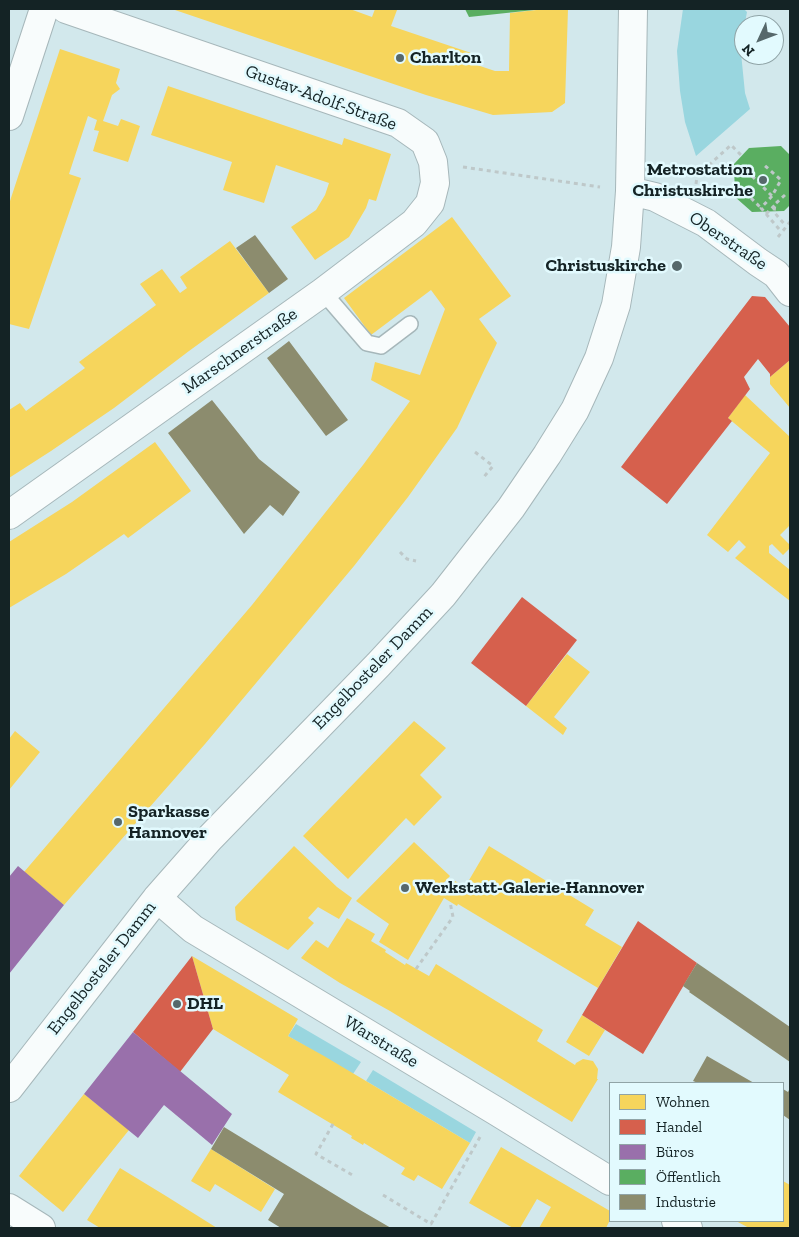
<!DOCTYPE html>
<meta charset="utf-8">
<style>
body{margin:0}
#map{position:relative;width:799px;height:1237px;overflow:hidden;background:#d2e8ec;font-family:"Zilla Slab",serif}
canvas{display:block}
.frame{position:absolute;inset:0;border:10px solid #142325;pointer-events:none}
.legend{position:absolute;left:609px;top:1082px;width:175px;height:140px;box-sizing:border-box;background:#e2fafe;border:1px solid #90a4a7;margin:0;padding:6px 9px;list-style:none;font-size:15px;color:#142325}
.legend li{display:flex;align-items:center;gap:10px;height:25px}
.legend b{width:25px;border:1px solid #90a4a7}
.north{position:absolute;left:734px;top:15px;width:50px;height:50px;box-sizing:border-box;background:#e2fafe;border:1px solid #90a4a7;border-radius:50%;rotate:227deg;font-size:14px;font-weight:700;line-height:20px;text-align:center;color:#142325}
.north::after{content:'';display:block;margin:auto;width:18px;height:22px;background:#56686b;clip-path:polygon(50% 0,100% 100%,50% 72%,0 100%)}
</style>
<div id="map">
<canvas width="799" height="1237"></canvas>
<div class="frame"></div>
<ul class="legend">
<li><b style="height:14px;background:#f6d55c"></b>Wohnen</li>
<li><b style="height:14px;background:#d6604d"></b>Handel</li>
<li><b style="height:14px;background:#9970ab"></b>Büros</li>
<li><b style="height:14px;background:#5aae61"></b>Öffentlich</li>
<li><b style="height:14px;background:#8c8c6e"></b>Industrie</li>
</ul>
<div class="north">N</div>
</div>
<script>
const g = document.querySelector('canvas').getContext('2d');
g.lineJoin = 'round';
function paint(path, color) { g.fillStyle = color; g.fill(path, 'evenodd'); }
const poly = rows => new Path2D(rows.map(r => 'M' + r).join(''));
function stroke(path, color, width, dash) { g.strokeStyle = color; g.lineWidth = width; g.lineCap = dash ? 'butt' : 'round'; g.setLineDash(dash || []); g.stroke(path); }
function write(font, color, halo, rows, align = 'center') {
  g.font = font + ' "Zilla Slab",serif'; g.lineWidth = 5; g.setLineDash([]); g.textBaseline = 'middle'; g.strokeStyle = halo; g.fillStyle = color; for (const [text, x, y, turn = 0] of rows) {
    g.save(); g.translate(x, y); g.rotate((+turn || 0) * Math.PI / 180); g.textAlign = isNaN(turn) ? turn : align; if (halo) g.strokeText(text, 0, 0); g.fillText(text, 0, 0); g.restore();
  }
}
paint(poly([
 [683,9,744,9,747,12,743,33,741,53,745,93,750,109,696,156,685,122,680,91,677,51],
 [296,1024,361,1062,353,1074,288,1036],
 [373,1070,476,1132,470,1143,366,1081]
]), '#99d6df');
paint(poly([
 [172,9,350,9,372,17,375,9,394,9,397,10,391,26,480,56,477,65,495,71,509,71,510,13,545,9,568,9,565,103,552,112,493,115,426,95],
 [60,49,120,69,116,83,120,89,112,95,103,121,118,126,121,119,140,126,128,162,93,151,99,131,94,130,97,120,88,116,69,174,81,178,29,329,9,324,9,204],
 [168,86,342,145,344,138,391,154,376,201,369,199,366,208,349,237,315,260,291,227,316,210,325,195,329,183,276,165,264,203,223,190,232,162,151,135],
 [452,217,511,296,479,319,497,343,457,428,408,497,354,566,205,744,64,905,24,872,252,605,363,465,410,401,371,380,375,362,420,375,445,309,431,290,371,335,344,298],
 [230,241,269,293,189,351,114,408,51,451,9,478,9,410,20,403,26,411,85,368,79,362,156,305,140,284,162,269,180,293,187,288,180,277],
 [790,360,790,408,770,384,770,377],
 [745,395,790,437,790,525,780,535,790,545,790,548,783,555,772,544,769,546,769,553,790,570,790,601,735,558,746,547,739,540,728,552,707,535,770,453,728,418],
 [155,442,191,491,128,538,124,534,66,574,9,608,9,542,72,502],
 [567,654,590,672,554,717,567,728,563,735,526,706],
 [414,721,446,748,420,775,442,797,414,826,406,818,348,879,303,836],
 [15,731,40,752,9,790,9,739],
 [414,842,450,876,440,887,447,893,455,881,465,887,489,846,594,910,585,925,622,947,598,988,458,904,457,906,444,898,408,960,379,942,389,924,356,901],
 [294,846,337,887,352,898,339,919,318,907,308,918,314,923,288,950,236,920,235,907],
 [347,918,375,934,371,941,386,950,385,952,405,965,406,963,429,976,436,964,543,1030,537,1041,575,1065,576,1063,583,1059,593,1061,598,1069,597,1079,598,1079,572,1122,390,1011,340,983,301,958,316,940,328,948],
 [192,956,298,1019,288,1036,324,1056,470,1143,442,1189,418,1175,414,1181,401,1174,405,1168,364,1143,363,1145,351,1138,352,1136,278,1092,289,1075,213,1029],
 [582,1015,605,1030,589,1056,566,1042],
 [84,1094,129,1130,63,1212,19,1176],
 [501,1147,610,1211,610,1220,606,1228,539,1228,551,1207,537,1199,520,1228,513,1228,469,1203],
 [211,1149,275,1189,261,1212,215,1184,210,1192,191,1181],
 [120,1168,166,1196,217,1228,100,1228,87,1220],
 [783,1181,790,1185,790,1224,788,1228,749,1228,736,1221,783,1221]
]), '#f6d55c');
paint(poly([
 [752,296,765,297,790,327,790,360,770,377,770,374,758,359,744,377,750,389,728,418,732,421,667,504,621,467],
 [522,597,577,640,526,706,471,663],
 [638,921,697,963,643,1054,582,1015],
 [192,956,213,1029,180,1072,133,1032]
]), '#d6604d');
paint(poly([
 [18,866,64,905,9,974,9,877],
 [133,1032,232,1114,212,1145,164,1105,138,1138,84,1094]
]), '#9970ab');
paint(poly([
 [465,9,534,9,534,10,469,17],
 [781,146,790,155,790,205,784,211,752,212,735,197,734,164,749,148]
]), '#5aae61');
paint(poly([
 [255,235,288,279,269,293,236,248],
 [289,341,348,420,326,436,267,358],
 [212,400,259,459,300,492,283,516,270,505,244,534,168,433],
 [697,963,790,1027,790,1062,689,992,690,991,683,986],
 [707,1056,754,1083,698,1083,693,1081],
 [790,1088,790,1120,783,1115,783,1089,788,1092],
 [224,1127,360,1210,391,1228,281,1228,268,1220,284,1194,211,1149]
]), '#8c8c6e');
const service = poly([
 [323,292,367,343,381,346,410,324]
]);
const minor = poly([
 [9,116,44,9],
 [630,191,655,197,706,223,758,262,776,274,790,292],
 [9,515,323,292,414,223,430,203,435,183,433,162,425,142,398,123,66,9],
 [157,898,193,929,496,1111,610,1181],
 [9,1088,157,898,209,839,378,665,443,595,511,508,547,455,575,410,599,358,616,305,626,247,630,191,633,9],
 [9,1208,41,1228],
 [676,1221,688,1228]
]);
stroke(service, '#a6b7ba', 18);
stroke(minor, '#a6b7ba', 30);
stroke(poly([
 [463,167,600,187],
 [752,176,772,196,781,180,763,164],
 [696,184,697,176,731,145,742,156],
 [785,195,775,204,774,212,786,226],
 [772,196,761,208,779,229],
 [751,198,761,208],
 [766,214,776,204],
 [778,237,790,222],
 [475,452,493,466,483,478],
 [400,552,407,559,416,561],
 [416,969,453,917,450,902],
 [333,1124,316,1154,354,1176],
 [383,1195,431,1224,480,1137]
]), '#bec8c9', 3, [4, 4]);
stroke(service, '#f8fcfc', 15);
stroke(minor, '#f8fcfc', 28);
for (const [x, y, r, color] of [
 [400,58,5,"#56686b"],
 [763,180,5,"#56686b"],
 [677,266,6,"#56686b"],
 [118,822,5,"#56686b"],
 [405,888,5,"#56686b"],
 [177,1004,5,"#56686b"]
]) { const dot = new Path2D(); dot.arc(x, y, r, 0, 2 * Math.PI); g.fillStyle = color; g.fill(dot); stroke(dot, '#e2fafe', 2); }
write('bold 18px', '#142325', '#e2fafe', [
 ["Charlton",410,58],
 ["Metrostation",753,170,"right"],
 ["Christuskirche",753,191,"right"],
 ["Christuskirche",666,266,"right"],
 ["Sparkasse",128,812],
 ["Hannover",128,833],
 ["Werkstatt-Galerie-Hannover",415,888],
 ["DHL",187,1004]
], 'left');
write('18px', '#142325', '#e2fafe', [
 ["Gustav-Adolf-Straße",321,98,20],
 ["Oberstraße",728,241,34],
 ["Marschnerstraße",240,351,-35],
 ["Engelbosteler Damm",373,668,-46],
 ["Engelbosteler Damm",102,968,-52],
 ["Warstraße",381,1042,31]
]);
</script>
